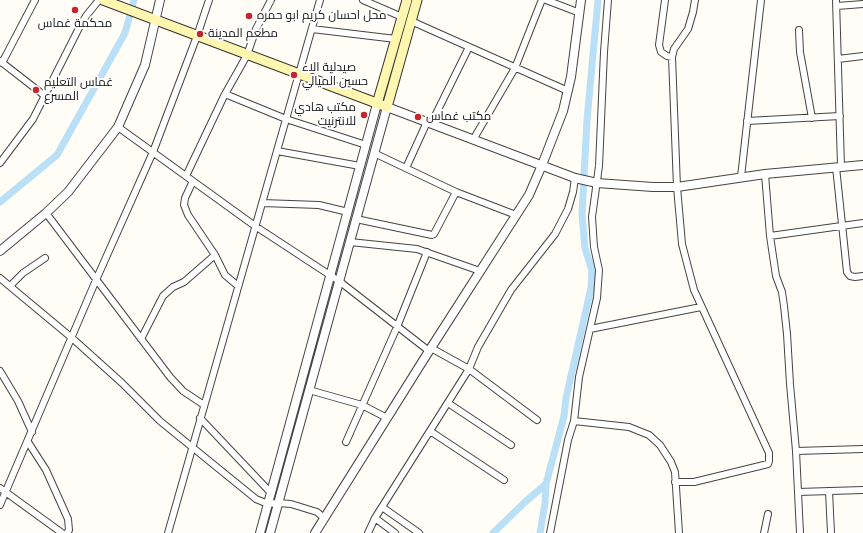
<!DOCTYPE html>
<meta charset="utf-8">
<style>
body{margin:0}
canvas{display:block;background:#fffdf5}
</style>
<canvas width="863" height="533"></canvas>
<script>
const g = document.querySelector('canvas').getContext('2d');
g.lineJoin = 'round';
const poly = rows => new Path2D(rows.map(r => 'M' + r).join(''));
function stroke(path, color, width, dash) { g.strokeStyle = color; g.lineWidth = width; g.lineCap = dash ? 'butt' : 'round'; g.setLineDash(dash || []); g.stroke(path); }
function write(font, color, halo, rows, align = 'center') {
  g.font = font + ' "Noto Serif",Cairo,serif'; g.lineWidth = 4; g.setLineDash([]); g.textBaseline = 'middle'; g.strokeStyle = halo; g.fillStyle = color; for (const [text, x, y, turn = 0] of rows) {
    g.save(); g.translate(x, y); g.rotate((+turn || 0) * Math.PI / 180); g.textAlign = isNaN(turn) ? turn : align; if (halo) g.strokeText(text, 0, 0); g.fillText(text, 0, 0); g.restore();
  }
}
stroke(poly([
 [0,202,57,155,125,33,134,0],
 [493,533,525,502,546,484],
 [540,533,545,503,546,484,564,416,566,398,591,288,592,271,585,248,582,214,587,120,598,0]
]), '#b9e0f7', 7);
const minor = poly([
 [363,0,402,17],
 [546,0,580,13],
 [665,0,659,45,661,52,667,56,672,57],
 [836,0,841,166],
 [837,6,863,4],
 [411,21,568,91],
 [312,29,396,39],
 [799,30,800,52,812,118],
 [838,59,863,56],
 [0,61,45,96],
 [2,63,35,0],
 [225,94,286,119,366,145],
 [747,121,840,116],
 [431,124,469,47],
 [118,127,255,226,339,281,429,351],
 [473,140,515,68,541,2,543,0],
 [277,151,360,166],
 [374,153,456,192,516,215],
 [0,163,33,119,79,28,86,16,99,0],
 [836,167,847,272,850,276,855,277,863,276],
 [406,168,427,122],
 [765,174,770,236,776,276,782,292,784,306,787,334,790,384,796,451,800,533],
 [186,176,224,96,247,55,256,29,271,0],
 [741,177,761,0],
 [193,181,185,198,184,205,188,215,215,255,225,275,238,286],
 [262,203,319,205,348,212],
 [46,213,170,377,183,391,204,405],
 [356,219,432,235,434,234,456,192],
 [770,236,863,223],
 [350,242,417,249,480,271],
 [0,278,72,338,122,383,160,421,256,499,268,504,278,503,291,504,317,512,324,518],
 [10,286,23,273,45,258],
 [590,329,701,307],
 [141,339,163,296,173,287,184,282,215,255],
 [431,348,469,369,537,420],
 [0,371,18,401,32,432],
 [309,390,362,405,387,418],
 [448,403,511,445],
 [200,418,271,493],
 [574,421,629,427,649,435,660,445,671,462,675,472,679,533],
 [430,431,504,480],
 [28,442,46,470,68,519,69,530,67,533],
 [346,442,397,327,427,252],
 [796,451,863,449],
 [675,482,694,482,768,464,769,461,769,453,694,290,682,244,677,187,672,57,674,49,688,29,693,12,695,0],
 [0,488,62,533],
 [829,491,831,533],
 [798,492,863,490],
 [0,505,96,280,153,152,197,36,209,0],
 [382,507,419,533],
 [375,518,395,533],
 [168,533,320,0],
 [368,533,375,518,469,369,478,347,511,290,555,234,568,209,573,192,575,178],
 [550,533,568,440,574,421,579,377,597,298,599,270,594,247,592,217,599,166,604,52,608,0],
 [764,533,768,514]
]);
const tertiary = poly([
 [0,251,46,213,68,192,118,127,145,65,160,0],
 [260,533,377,104],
 [270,533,387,107,575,178,597,183,653,187,677,187,765,174,863,165],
 [315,533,429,351,529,195,542,165,563,111,571,77,581,0]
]);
const secondary = poly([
 [103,0,387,107,417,0],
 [377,104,407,0]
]);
stroke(minor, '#444', 8);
stroke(tertiary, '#444', 10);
stroke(secondary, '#333', 11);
stroke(minor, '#fff', 6);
stroke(tertiary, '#fff', 8);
stroke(secondary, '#fff6b0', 9);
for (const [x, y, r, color] of [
 [75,10,4,"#c4262e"],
 [249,16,4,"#c4262e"],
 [200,34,4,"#c4262e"],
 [294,75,4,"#c4262e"],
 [36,90,4,"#c4262e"],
 [364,115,4,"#c4262e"],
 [418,117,4,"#c4262e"]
]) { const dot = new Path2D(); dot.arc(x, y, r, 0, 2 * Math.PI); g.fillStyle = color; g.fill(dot); stroke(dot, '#fff', 1.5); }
write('12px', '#111', '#fff', [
 ["محل احسان كريم ابو حمره",257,16],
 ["محكمة غماس",75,24,"center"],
 ["مطعم المدينة",208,34],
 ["صيدلية الاء",302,68],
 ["حسين الميالي",302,82],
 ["غماس التعليم",44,83],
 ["المسرع",44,97],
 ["مكتب هادي",356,108,"right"],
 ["للانترنيت",356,122,"right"],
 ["مكتب غماس",426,117]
], 'left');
</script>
